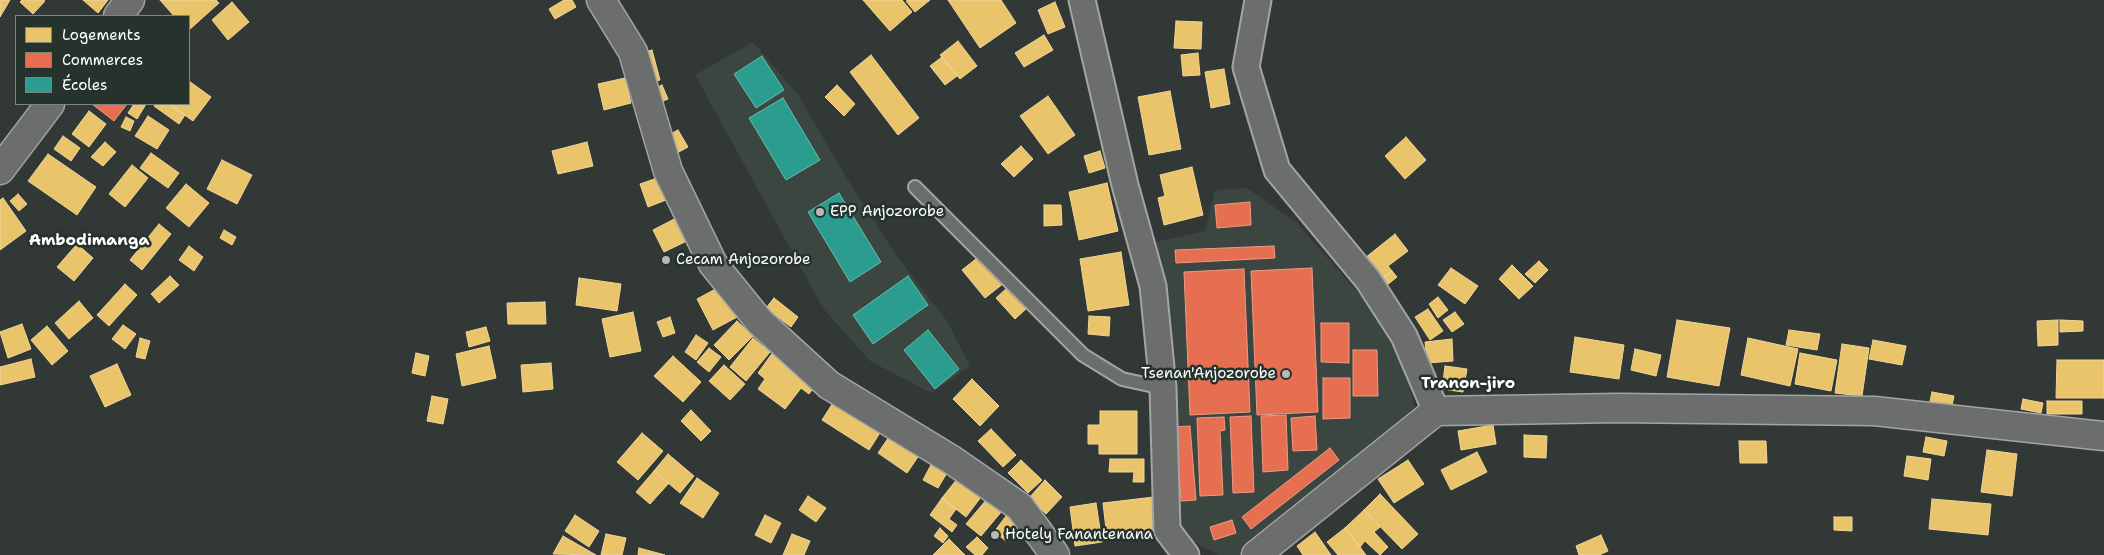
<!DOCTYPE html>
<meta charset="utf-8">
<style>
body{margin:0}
#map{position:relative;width:2104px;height:555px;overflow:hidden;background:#323835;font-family:"Shantell Sans",sans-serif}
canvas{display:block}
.legend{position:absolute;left:15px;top:15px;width:175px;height:90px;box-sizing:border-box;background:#26332d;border:1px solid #7d8581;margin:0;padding:6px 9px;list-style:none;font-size:15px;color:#fff}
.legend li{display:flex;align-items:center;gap:10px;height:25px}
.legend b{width:25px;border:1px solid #7d8581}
</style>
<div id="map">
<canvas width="2104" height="555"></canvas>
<ul class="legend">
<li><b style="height:14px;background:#e9c46a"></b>Logements</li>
<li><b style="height:14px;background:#e76f51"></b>Commerces</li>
<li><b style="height:14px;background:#2a9d8f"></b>Écoles</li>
</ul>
</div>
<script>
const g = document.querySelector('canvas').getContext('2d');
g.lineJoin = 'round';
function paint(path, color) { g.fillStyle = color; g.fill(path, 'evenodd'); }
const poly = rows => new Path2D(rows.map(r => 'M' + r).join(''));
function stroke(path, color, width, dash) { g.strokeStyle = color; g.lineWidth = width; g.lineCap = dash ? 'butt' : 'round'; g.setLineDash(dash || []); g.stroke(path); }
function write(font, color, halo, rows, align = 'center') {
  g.font = font + ' "Shantell Sans",sans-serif'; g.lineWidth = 5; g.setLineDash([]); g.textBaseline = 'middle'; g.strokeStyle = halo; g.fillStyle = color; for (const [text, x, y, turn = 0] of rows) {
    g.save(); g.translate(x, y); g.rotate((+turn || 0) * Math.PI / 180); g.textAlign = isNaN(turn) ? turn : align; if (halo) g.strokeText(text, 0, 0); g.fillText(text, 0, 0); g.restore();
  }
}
paint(poly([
 [753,42,799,96,841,169,896,255,947,321,970,366,931,393,870,361,823,308,695,75],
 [1247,188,1297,223,1375,312,1389,338,1408,381,1417,416,1246,555,1218,555,1171,529,1167,366,1156,242,1205,231,1215,190]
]), '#3b4640');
const homes = poly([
 [0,0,10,0,0,17,0,0],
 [22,0,43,0,45,1,33,14,20,2,22,0],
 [83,0,108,0,98,13,83,0],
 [160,0,216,0,219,3,189,30,189,16,174,16,160,0],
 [564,0,572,0,576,7,555,19,549,9,564,0],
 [863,0,902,0,912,12,890,31,863,0],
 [908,0,930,0,915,12,906,1,908,0],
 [948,0,1001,0,1016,23,980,48,948,0],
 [232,2,249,22,228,40,212,20,232,2],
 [1055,2,1065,27,1048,34,1038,10,1055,2],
 [1176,21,1202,22,1201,49,1174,48,1176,21],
 [1044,35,1053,50,1024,67,1015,53,1044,35],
 [958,41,977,66,960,79,940,55,958,41],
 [652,50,660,80,646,85,638,54,652,50],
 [1198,53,1200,75,1183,76,1181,55,1198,53],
 [871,55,919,118,898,135,850,72,871,55],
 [942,57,957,76,945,85,930,66,942,57],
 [1224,69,1230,104,1211,108,1205,72,1224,69],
 [625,78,631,103,604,110,598,84,625,78],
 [189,81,211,97,193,121,169,104,189,104,189,81],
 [662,85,668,99,658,103,652,90,662,85],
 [837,85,855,104,844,116,825,97,837,85],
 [1170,91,1181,149,1149,155,1138,97,1170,91],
 [1048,96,1075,135,1048,154,1020,116,1048,96],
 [134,104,146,104,137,119,128,113,134,104],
 [155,104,169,104,185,115,179,124,154,106,155,104],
 [89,111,106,124,89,147,72,134,89,111],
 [148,116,169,130,157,149,135,136,148,116],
 [126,117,134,121,130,131,121,127,126,117],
 [678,130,688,147,677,153,667,136,678,130],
 [63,136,80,148,71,161,54,149,63,136],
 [1406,137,1426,160,1405,179,1385,156,1406,137],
 [105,142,116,152,103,166,91,157,105,142],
 [587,142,593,166,558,174,552,151,587,142],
 [1021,146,1033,159,1014,177,1001,164,1021,146],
 [1100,151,1105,168,1089,173,1084,156,1100,151],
 [151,153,179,173,168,188,140,168,151,153],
 [48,154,96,187,77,215,28,181,48,154],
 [222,160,252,175,237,204,207,189,222,160],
 [132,165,148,178,125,207,109,194,132,165],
 [1192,167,1203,215,1164,225,1158,198,1165,196,1160,175,1192,167],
 [663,176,671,198,648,207,640,184,663,176],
 [1107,183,1118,231,1079,240,1069,192,1107,183],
 [186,184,209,203,189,227,166,208,186,184],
 [18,194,27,204,19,211,10,201,18,194],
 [3,198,26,231,0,250,0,200,3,198],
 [1044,205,1061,205,1062,225,1044,226,1044,205],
 [684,214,695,237,664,252,653,230,684,214],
 [159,224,171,234,142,270,130,260,159,224],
 [224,230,236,237,232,245,220,238,224,230],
 [1395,234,1408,251,1388,266,1392,271,1382,279,1365,258,1395,234],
 [77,244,93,258,74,281,57,267,77,244],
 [189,246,203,257,194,271,179,260,189,246],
 [1121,252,1129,305,1088,311,1080,259,1121,252],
 [981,255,1004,283,985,298,962,270,981,255],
 [1539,261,1548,270,1535,283,1525,274,1539,261],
 [1512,265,1533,286,1519,299,1499,279,1512,265],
 [1451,268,1478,286,1465,304,1438,285,1451,268],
 [1392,271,1397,277,1387,285,1382,279,1392,271],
 [170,276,179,285,159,303,151,294,170,276],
 [579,278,621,284,617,311,576,305,579,278],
 [125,284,137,295,109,326,97,315,125,284],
 [723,285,739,316,713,330,697,299,723,285],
 [1008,287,1027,308,1015,319,996,298,1008,287],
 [1438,297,1448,310,1438,318,1429,304,1438,297],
 [774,298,798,317,791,327,766,308,774,298],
 [79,301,93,318,69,339,55,323,79,301],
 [545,302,546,324,508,324,507,303,545,302],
 [1428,309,1443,331,1430,340,1415,317,1428,309],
 [633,312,641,351,610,357,602,319,633,312],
 [1455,312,1464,324,1452,332,1443,320,1455,312],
 [1089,316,1110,317,1109,336,1088,334,1089,316],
 [670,317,675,333,663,337,657,322,670,317],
 [1677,320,1730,328,1719,386,1667,377,1677,320],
 [2058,320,2058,345,2038,346,2037,321,2058,320],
 [2060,320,2083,321,2083,331,2060,332,2060,320],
 [737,321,753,336,729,360,714,345,737,321],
 [22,324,31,349,8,358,0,332,22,324],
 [123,325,136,334,125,349,112,339,123,325],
 [47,326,68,351,52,365,31,340,47,326],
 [486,327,490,341,469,347,466,332,486,327],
 [1789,330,1820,334,1817,350,1786,345,1789,330],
 [696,335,708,343,696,360,685,352,696,335],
 [1575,337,1624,345,1619,379,1570,372,1575,337],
 [140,338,150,341,145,359,136,357,140,338],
 [753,338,770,352,746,381,730,367,753,338],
 [1748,338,1798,349,1790,386,1741,375,1748,338],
 [1452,339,1453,361,1427,363,1425,342,1452,339],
 [1873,340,1906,346,1902,365,1869,359,1873,340],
 [1842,344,1869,348,1862,396,1835,393,1842,344],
 [489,346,496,378,462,386,456,354,489,346],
 [709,348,721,357,709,372,697,362,709,348],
 [776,348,819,380,809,394,801,388,785,409,758,389,765,379,758,373,776,348],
 [1635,349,1661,355,1656,376,1631,370,1635,349],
 [416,353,429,356,425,376,412,373,416,353],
 [1800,353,1837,360,1831,391,1795,384,1800,353],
 [673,356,701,382,683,402,654,376,673,356],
 [31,359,35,377,0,385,0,367,31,359],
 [2057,360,2104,360,2104,398,2056,398,2057,360],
 [551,363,553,389,523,392,521,365,551,363],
 [117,364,131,395,105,407,90,376,117,364],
 [724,365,745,384,730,400,709,381,724,365],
 [1445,366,1467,369,1463,392,1442,389,1445,366],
 [972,379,999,406,980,426,953,399,972,379],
 [1932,392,1954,396,1951,410,1929,406,1932,392],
 [838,395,885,425,869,450,822,420,838,395],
 [432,396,448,399,443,424,427,421,432,396],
 [2023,399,2043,403,2041,413,2021,409,2023,399],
 [2047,401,2082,401,2082,414,2047,414,2047,401],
 [691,410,711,431,701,441,681,421,691,410],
 [1100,411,1137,411,1137,454,1099,454,1099,444,1088,444,1088,425,1100,425,1100,411],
 [1493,425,1496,444,1461,450,1458,431,1493,425],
 [991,429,1016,455,1003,467,978,441,991,429],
 [893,431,922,451,907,473,878,453,893,431],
 [642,433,663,451,638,480,617,462,642,433],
 [1524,435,1547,436,1546,458,1524,457,1524,435],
 [1926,437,1947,441,1944,456,1923,452,1926,437],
 [1739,441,1766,441,1767,463,1740,463,1739,441],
 [1987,450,2017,454,2012,496,1981,492,1987,450],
 [1477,452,1487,472,1451,490,1441,470,1477,452],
 [668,454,694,476,680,493,654,471,668,454],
 [1907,456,1931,459,1928,480,1904,476,1907,456],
 [1110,459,1144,459,1144,482,1133,482,1134,472,1109,472,1110,459],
 [1021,460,1042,480,1028,493,1008,473,1021,460],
 [1408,460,1424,484,1394,503,1378,479,1408,460],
 [932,463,948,471,938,488,923,480,932,463],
 [654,471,669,483,650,504,636,492,654,471],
 [697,478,719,493,703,518,680,503,697,478],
 [957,479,981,497,966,517,942,498,957,479],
 [1045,480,1062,497,1046,514,1029,498,1045,480],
 [1380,494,1418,534,1402,549,1364,510,1380,494],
 [808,496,826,508,816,522,799,510,808,496],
 [1154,497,1158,532,1107,538,1103,503,1154,497],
 [942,498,956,509,949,519,957,525,952,532,930,515,942,498],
 [987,499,1002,511,981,536,966,524,987,499],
 [1932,499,1991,504,1988,535,1929,529,1932,499],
 [1096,503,1102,542,1075,546,1070,507,1096,503],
 [1364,510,1380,527,1374,532,1388,547,1380,555,1365,541,1360,547,1345,528,1364,510],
 [575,515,599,531,589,547,565,531,575,515],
 [765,515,781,523,771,543,755,535,765,515],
 [1006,516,1018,526,1006,541,994,532,1006,516],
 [1834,517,1852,517,1852,531,1834,530,1834,517],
 [940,528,948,536,943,543,934,536,940,528],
 [1345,528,1360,547,1366,555,1338,555,1327,542,1345,528],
 [1315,532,1331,555,1303,555,1297,546,1315,532],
 [606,534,626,538,622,555,601,555,606,534],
 [792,534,810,541,804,555,783,555,792,534],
 [1601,535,1608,551,1599,555,1579,555,1576,546,1601,535],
 [563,536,596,555,553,554,563,536],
 [977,537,988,548,982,555,975,555,966,547,977,537],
 [949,539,965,555,933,555,949,539],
 [639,548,665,555,638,555,639,548]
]);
paint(homes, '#e9c46a');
stroke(homes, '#f0d697', 1);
const shops = poly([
 [92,104,127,104,114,121,92,104],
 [1250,202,1251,225,1217,228,1215,205,1250,202],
 [1274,246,1275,258,1176,263,1175,250,1274,246],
 [1312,268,1318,412,1257,415,1251,271,1312,268],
 [1244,269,1250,412,1190,415,1184,272,1244,269],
 [1321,323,1349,323,1349,363,1321,362,1321,323],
 [1353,350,1377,350,1378,396,1353,396,1353,350],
 [1323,378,1350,378,1350,418,1323,419,1323,378],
 [1286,415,1288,470,1263,472,1261,416,1286,415],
 [1251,416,1254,492,1233,493,1230,417,1251,416],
 [1315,416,1317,450,1293,451,1291,418,1315,416],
 [1224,417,1225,430,1220,431,1223,495,1200,496,1197,418,1224,417],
 [1190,426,1196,500,1181,501,1175,427,1190,426],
 [1330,448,1339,460,1251,529,1242,517,1330,448],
 [1232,520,1236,533,1214,540,1210,527,1232,520]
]);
paint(shops, '#e76f51');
stroke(shops, '#ee9a85', 1);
const schools = poly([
 [762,56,784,90,756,108,734,74,762,56],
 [783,98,820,160,786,180,749,118,783,98],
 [839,193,881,262,850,282,808,212,839,193],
 [908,276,928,305,873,344,853,315,908,276],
 [928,330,959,369,935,389,904,350,928,330]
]);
paint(schools, '#2a9d8f');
stroke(schools, '#6abab1', 1);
const lane = poly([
 [915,187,1083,355,1122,379,1163,388]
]);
const street = poly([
 [1082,0,1125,185,1153,286,1163,388,1167,530,1186,555],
 [1258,0,1246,67,1277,170,1368,280,1404,336,1436,411]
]);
const secondary = poly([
 [601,0,633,52,668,171,713,264,760,322,829,385,952,460,1020,507,1055,555],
 [118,16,130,0],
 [0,170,50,104],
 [1256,555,1436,411,1618,408,1874,411,2104,436]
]);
stroke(lane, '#a3a5a4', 16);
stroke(street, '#a3a5a4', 29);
stroke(secondary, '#a3a5a4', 31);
stroke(lane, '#6b6e6d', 12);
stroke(street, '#6b6e6d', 25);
stroke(secondary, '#6b6e6d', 28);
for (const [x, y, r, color] of [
 [820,212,5,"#b7b9b8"],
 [666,260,5,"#b7b9b8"],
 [1286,374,5,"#b7b9b8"],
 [995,535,5,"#b7b9b8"]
]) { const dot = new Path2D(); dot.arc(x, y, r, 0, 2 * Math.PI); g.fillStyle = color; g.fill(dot); stroke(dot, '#26332d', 2); }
write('15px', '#fff', '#26332d', [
 ["EPP Anjozorobe",830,212],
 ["Cecam Anjozorobe",676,260],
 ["Tsenan'Anjozorobe",1276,374,"right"],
 ["Hotely Fanantenana",1005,535]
], 'left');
write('bold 16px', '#fff', '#26332d', [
 ["Ambodimanga",89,241],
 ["Tranon-jiro",1468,384]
]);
</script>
